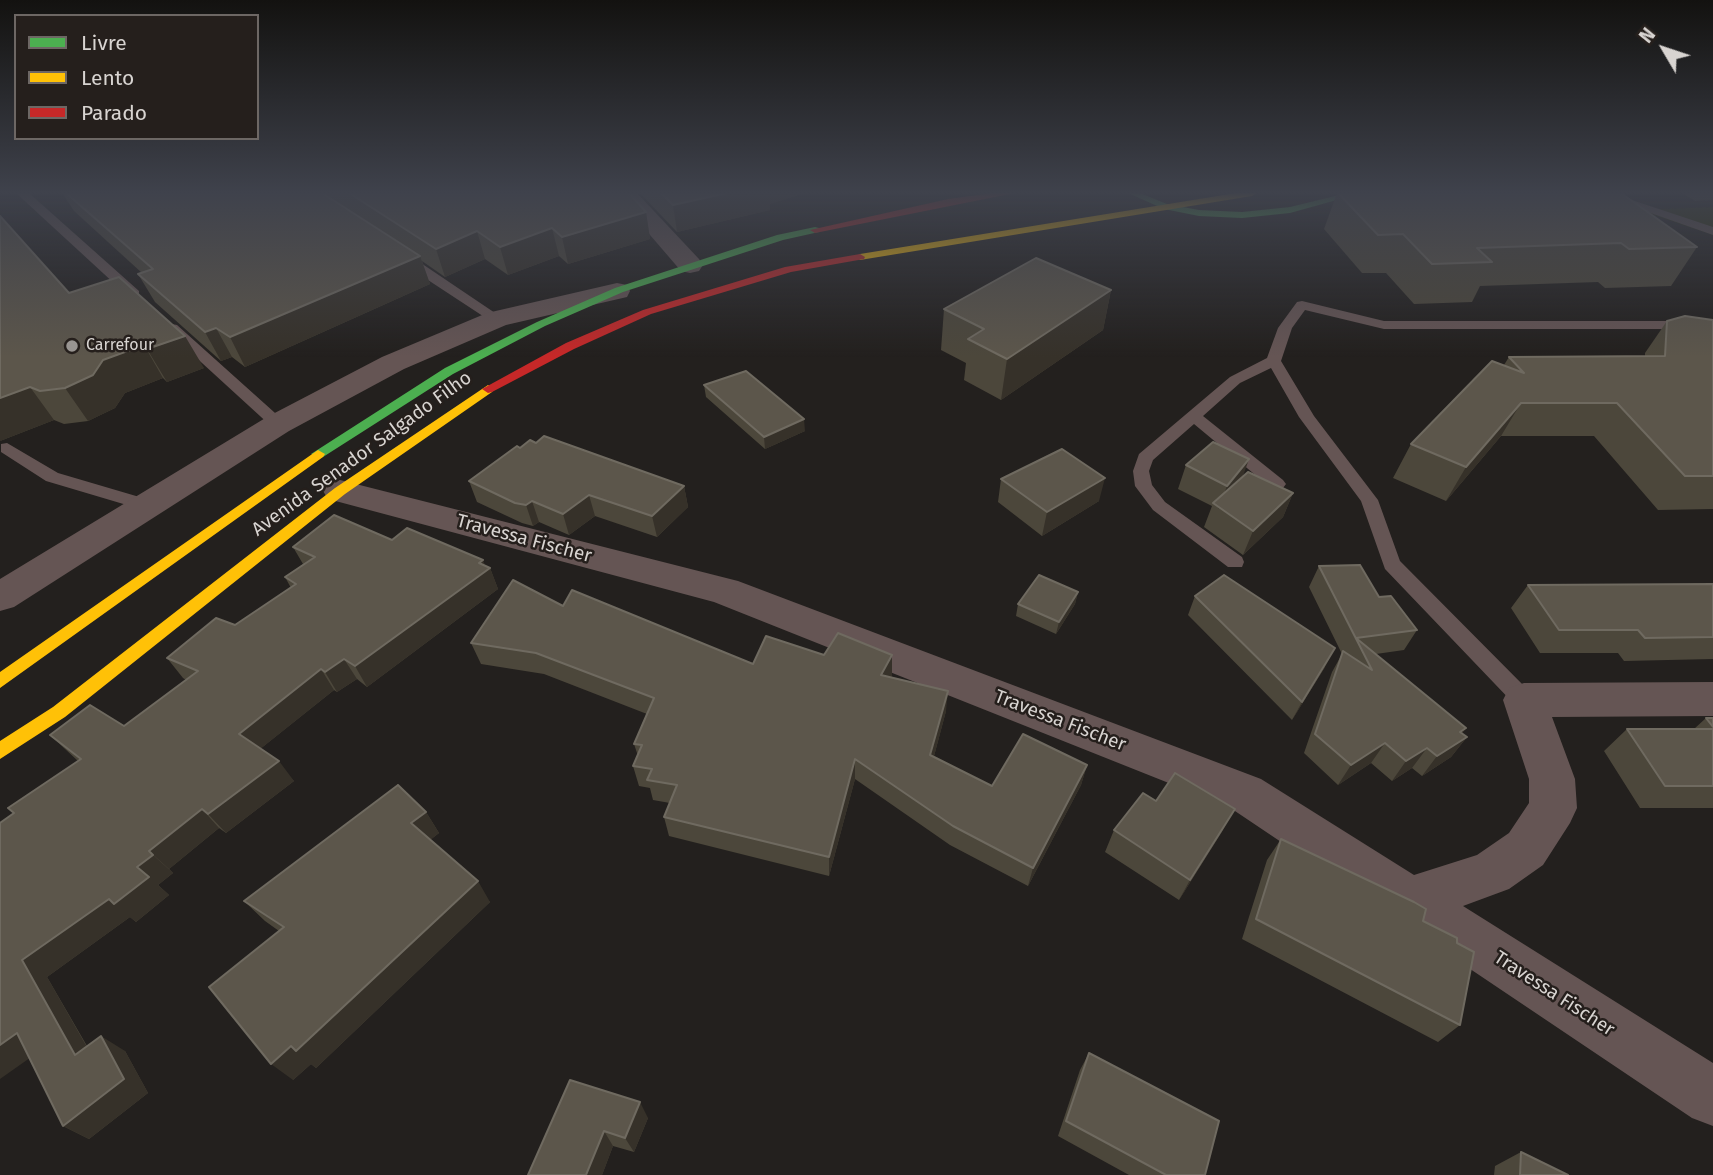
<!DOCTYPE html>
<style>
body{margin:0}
#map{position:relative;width:1713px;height:1175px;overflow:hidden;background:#23201e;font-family:"Fira Sans",sans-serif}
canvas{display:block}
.legend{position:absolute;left:14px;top:14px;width:245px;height:126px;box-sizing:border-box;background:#251f1c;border:2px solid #6d6764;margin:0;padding:9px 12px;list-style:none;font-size:21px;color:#d8d4d1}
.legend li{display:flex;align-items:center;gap:14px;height:35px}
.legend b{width:35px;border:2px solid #6d6764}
.north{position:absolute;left:1629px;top:14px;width:70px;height:70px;-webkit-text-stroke:5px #251f1c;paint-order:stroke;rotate:309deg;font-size:19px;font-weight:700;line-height:28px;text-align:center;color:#d8d4d1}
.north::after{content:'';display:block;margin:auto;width:24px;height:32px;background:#d8d4d1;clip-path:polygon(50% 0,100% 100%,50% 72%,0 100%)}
</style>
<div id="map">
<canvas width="1713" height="1175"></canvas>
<ul class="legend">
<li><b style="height:9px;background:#4caf50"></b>Livre</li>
<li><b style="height:9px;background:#ffc107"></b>Lento</li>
<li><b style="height:9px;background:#c62828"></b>Parado</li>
</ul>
<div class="north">N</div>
</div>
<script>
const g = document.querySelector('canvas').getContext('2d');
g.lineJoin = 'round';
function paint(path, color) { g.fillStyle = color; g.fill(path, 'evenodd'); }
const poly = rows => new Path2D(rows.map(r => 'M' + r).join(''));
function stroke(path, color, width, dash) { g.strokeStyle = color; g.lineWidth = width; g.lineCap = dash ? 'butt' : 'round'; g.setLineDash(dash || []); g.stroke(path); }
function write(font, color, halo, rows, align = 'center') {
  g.font = font + ' "Fira Sans",sans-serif'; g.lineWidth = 5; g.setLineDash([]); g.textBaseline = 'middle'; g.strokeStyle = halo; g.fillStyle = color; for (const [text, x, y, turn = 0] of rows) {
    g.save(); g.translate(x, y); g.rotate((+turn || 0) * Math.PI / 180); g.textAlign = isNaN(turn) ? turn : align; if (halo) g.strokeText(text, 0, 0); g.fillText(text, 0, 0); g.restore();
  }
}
paint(poly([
 [1713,207,1713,235,1639,210]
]), '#2c3108');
paint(poly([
 [16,193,29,193,139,291,139,297,129,297,16,193],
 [1594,193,1611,193,1713,227,1713,235,1594,193],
 [404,254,409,255,504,319,497,323,492,322,399,261,398,258,404,254],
 [1302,301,1384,321,1713,321,1713,329,1384,329,1305,310,1292,328,1281,361,1314,416,1378,500,1400,561,1532,694,1535,700,1532,706,1524,709,1516,706,1385,569,1361,501,1299,417,1271,368,1240,383,1203,416,1283,480,1286,484,1283,488,1271,488,1194,424,1153,460,1149,471,1152,485,1165,502,1242,557,1244,562,1242,567,1228,567,1153,510,1135,486,1133,471,1139,454,1230,377,1267,358,1278,328,1297,302,1302,301],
 [172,324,177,325,284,421,286,424,284,427,272,427,167,331,167,325,172,324],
 [7,443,58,473,153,501,156,505,147,511,46,481,1,452,1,444,7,443]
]), '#655554');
paint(poly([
 [614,193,637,193,699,259,703,265,699,271,690,273,681,271,614,193],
 [617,283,627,285,630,291,627,297,506,325,404,369,289,431,14,607,0,611,0,579,267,417,382,357,487,313,617,283],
 [340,480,738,581,1261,779,1414,875,1477,855,1509,833,1529,803,1529,779,1503,700,1509,688,1524,683,1713,682,1713,716,1552,717,1575,779,1577,808,1570,823,1543,865,1509,889,1463,906,1713,1063,1713,1126,1692,1118,1229,807,714,602,328,499,323,491,328,483,340,480]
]), '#655554');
paint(poly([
 [1128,193,1140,193,1167,204,1199,210,1242,212,1290,207,1347,193,1362,193,1290,213,1242,218,1199,216,1164,209,1128,193],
 [815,227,819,228,819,232,783,240,623,292,545,326,453,374,323,457,318,458,311,454,445,368,537,322,615,288,777,235,815,227]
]), '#4caf50');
paint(poly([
 [1236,193,1257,193,1252,196,860,260,855,257,860,254,1236,193],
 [488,385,494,389,492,392,345,494,65,717,0,759,0,741,53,707,335,488,488,385],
 [318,450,325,454,323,457,0,688,0,672,318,450]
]), '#ffc107');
paint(poly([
 [992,193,1015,193,815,233,810,230,948,199,992,193],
 [860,254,865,257,864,259,791,272,651,314,574,349,492,392,488,393,482,389,566,343,643,310,785,267,860,254]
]), '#c62828');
paint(poly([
 [62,193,629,193,646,212,650,239,568,264,559,256,508,275,485,259,445,277,422,261,430,284,245,367,232,357,221,361,155,302,138,274,142,273,74,211],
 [640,193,805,193,770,204,770,210,677,232],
 [1337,193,1621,193,1697,247,1671,286,1605,288,1598,282,1480,286,1472,302,1414,304,1386,273,1362,273,1324,229],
 [1682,193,1713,193,1713,200,1695,201],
 [1111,290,1103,330,1001,400,964,380,966,363,941,350,944,309],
 [69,293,204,368,167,382,163,378,125,393,115,408,88,421,64,424,54,420,0,441],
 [1713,320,1713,509,1658,510,1594,436,1501,436,1446,501,1393,478,1411,444,1504,365,1509,357,1645,356,1645,353,1667,321],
 [704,385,805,431,765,449,706,397],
 [536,443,684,486,688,507,657,537,595,516,569,535,539,522,533,526,522,523,477,502,469,481,520,448],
 [1186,465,1293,493,1283,517,1243,555,1204,527,1212,506,1178,489],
 [1001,479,1099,501,1042,536,998,502],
 [392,540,485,566,490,568,498,589,367,687,357,679,337,692,334,690,260,749,294,781,226,833,219,828,169,869,173,873,158,885,169,895,136,922,130,917,47,977,87,1046,125,1051,148,1093,89,1139,63,1126,14,813,78,761,50,735,124,726,186,680,183,678,167,658,235,625,291,588,285,577,303,564,293,547],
 [1319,566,1379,597,1417,630,1404,650,1376,654,1466,728,1462,733,1467,737,1451,757,1422,776,1412,768,1392,781,1371,763,1338,785,1304,753,1332,672,1342,654,1309,587],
 [1713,584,1713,659,1624,661,1618,653,1540,653,1511,608,1528,585],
 [1078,592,1075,604,1056,634,1016,616,1018,604],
 [1195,596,1325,667,1292,720,1188,615],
 [563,606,753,664,824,655,892,655,892,676,890,677,946,711,934,756,992,786,1087,765,1081,785,1028,886,950,845,855,779,829,876,669,836,664,817,670,803,653,800,650,788,639,786,633,766,638,756,634,744,647,714,544,674,481,664,471,643],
 [1706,718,1713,718,1713,808,1640,808,1604,751,1627,729,1694,729],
 [1156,801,1223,830,1179,900,1105,852,1114,830],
 [426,812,439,833,430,840,490,902,316,1068,311,1064,293,1080,279,931,265,921,244,901],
 [1281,839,1423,921,1457,943,1460,1025,1438,1042,1242,939,1267,860],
 [1089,1053,1205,1175,1129,1175,1058,1136,1080,1070],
 [570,1080,648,1118,634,1152,613,1146,602,1175,528,1175],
 [1521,1152,1568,1175,1494,1175,1495,1166]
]), '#4c473b');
paint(poly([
 [727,193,805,193,770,204,770,210,677,232,673,205],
 [646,212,650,239,568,264,562,237],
 [552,228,559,256,508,275,500,247],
 [477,231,485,259,445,277,436,249],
 [420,256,430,284,245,367,230,337],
 [1111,290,1103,330,1001,400,1007,359],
 [216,328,232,357,221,361,205,332],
 [185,336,204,368,167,382,147,349],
 [144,345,163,378,125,393,115,408,88,421,65,388,103,360],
 [30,387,54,420,0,441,0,398],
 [1521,403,1501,436,1446,501,1466,467],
 [804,419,805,431,765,449,764,437],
 [1249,459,1241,482,1218,509,1227,486],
 [1105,478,1099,501,1042,536,1047,512],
 [684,486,688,507,657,537,652,516],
 [1293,493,1283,517,1243,555,1253,531],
 [589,495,595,516,569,535,563,514],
 [532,501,539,522,533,526,526,505],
 [483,560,487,570,490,568,498,589,367,687,355,666],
 [1078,592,1075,604,1056,634,1059,622],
 [1335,648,1325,667,1292,720,1302,702],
 [892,655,892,676,880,696,881,675],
 [344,659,357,679,337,692,325,672],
 [321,669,334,690,254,754,239,734],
 [948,691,946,711,929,775,930,755],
 [1466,728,1451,748,1467,737,1451,757,1422,776,1437,756,1460,732],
 [1385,743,1371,763,1338,785,1351,765],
 [1427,748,1412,768,1392,781,1406,761],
 [855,759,855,779,829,876,829,857],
 [279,761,294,781,226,833,208,814],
 [1087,765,1081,785,1028,886,1033,868],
 [202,809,219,828,169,869,149,851],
 [1235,809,1223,830,1179,900,1190,880],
 [426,812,439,833,424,845,411,823],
 [153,855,173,873,158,885,169,895,136,922,130,917,47,977,100,1070,75,1055,22,960,109,899,137,867],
 [478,881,490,902,316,1068,311,1064,293,1080,271,1064],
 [17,1033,44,1048,0,1079,0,1045],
 [101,1036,125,1051,148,1093,89,1139,63,1126],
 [640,1102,648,1118,634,1152,625,1138],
 [604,1131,613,1146,602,1175,586,1175]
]), '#363129');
const building = poly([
 [66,193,322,193,420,256,230,337,216,328,205,332,138,274,153,269,66,193],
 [349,193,629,193,646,212,562,237,552,228,500,247,477,231,436,249,349,193],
 [661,193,727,193,673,205,661,193],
 [1338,193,1621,193,1697,247,1629,249,1621,243,1477,248,1492,262,1432,264,1403,234,1378,235,1338,193],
 [0,216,69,293,119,277,185,336,147,349,144,345,103,360,93,375,65,388,40,391,30,387,0,398,0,216],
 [1036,258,1111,290,1007,359,968,339,984,329,944,309,1036,258],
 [1685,316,1713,320,1713,476,1685,476,1617,403,1521,403,1466,467,1411,444,1492,361,1524,373,1509,357,1665,356,1667,321,1685,316],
 [746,371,804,419,764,437,704,385,746,371],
 [544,436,684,486,652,516,589,495,563,514,532,501,526,505,515,503,469,481,517,446,520,448,530,440,536,443,544,436],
 [1213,442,1249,459,1227,486,1186,465,1213,442],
 [1062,449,1105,478,1047,512,1001,479,1062,449],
 [1248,472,1293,493,1253,531,1213,503,1248,472],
 [334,515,392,540,407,528,483,560,479,563,490,568,355,666,344,659,325,672,321,669,239,734,279,761,208,814,202,809,149,851,153,855,137,867,149,877,114,904,109,899,22,960,75,1055,101,1036,124,1079,63,1126,17,1033,0,1045,0,823,14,813,8,808,81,759,50,735,90,705,124,726,198,671,167,658,216,618,235,625,296,584,285,577,315,557,293,547,334,515],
 [1360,565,1379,597,1391,596,1417,630,1356,638,1466,728,1460,732,1467,737,1437,756,1427,748,1406,761,1385,743,1351,765,1315,734,1343,651,1372,670,1319,566,1360,565],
 [1039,575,1078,592,1059,622,1018,604,1039,575],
 [1224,575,1335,648,1302,702,1195,596,1224,575],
 [513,580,563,606,572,590,753,664,766,636,824,655,838,633,892,655,881,675,948,691,930,755,992,786,1023,734,1087,765,1033,868,953,826,855,759,829,857,664,817,677,785,647,780,652,769,633,766,642,745,634,744,654,698,536,653,471,643,513,580],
 [1713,584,1713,637,1645,638,1638,630,1559,630,1528,585,1713,584],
 [1706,718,1713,718,1713,727,1706,718],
 [1627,729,1713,729,1713,786,1665,786,1627,729],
 [1175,773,1235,809,1190,880,1114,830,1143,793,1156,801,1175,773],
 [398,785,426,812,411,823,478,881,296,1051,291,1046,271,1064,209,987,284,927,244,901,398,785],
 [1281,839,1414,902,1426,909,1423,921,1457,938,1457,943,1474,952,1460,1025,1256,919,1281,839],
 [1089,1053,1219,1121,1205,1175,1166,1175,1066,1121,1089,1053],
 [570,1080,640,1102,625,1138,604,1131,586,1175,528,1175,570,1080],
 [1521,1152,1568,1175,1520,1175,1521,1152]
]);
paint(building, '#5c564b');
stroke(building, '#6f6a60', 2);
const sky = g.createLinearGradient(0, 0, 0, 357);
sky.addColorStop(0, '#131210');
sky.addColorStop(0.54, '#3f424c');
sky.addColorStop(1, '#3f424c00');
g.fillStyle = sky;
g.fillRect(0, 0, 1713, 357);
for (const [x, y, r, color] of [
 [72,346,7,"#999592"]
]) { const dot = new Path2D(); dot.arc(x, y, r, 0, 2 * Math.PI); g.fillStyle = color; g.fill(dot); stroke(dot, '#251f1c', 2.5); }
write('16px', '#d8d4d1', '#251f1c', [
 ["Carrefour",86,346]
], 'left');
write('19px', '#d8d4d1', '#251f1c', [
 ["Avenida Senador Salgado Filho",362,454,-36],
 ["Travessa Fischer",524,539,15],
 ["Travessa Fischer",1060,721,21],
 ["Travessa Fischer",1554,994,33]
]);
</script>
